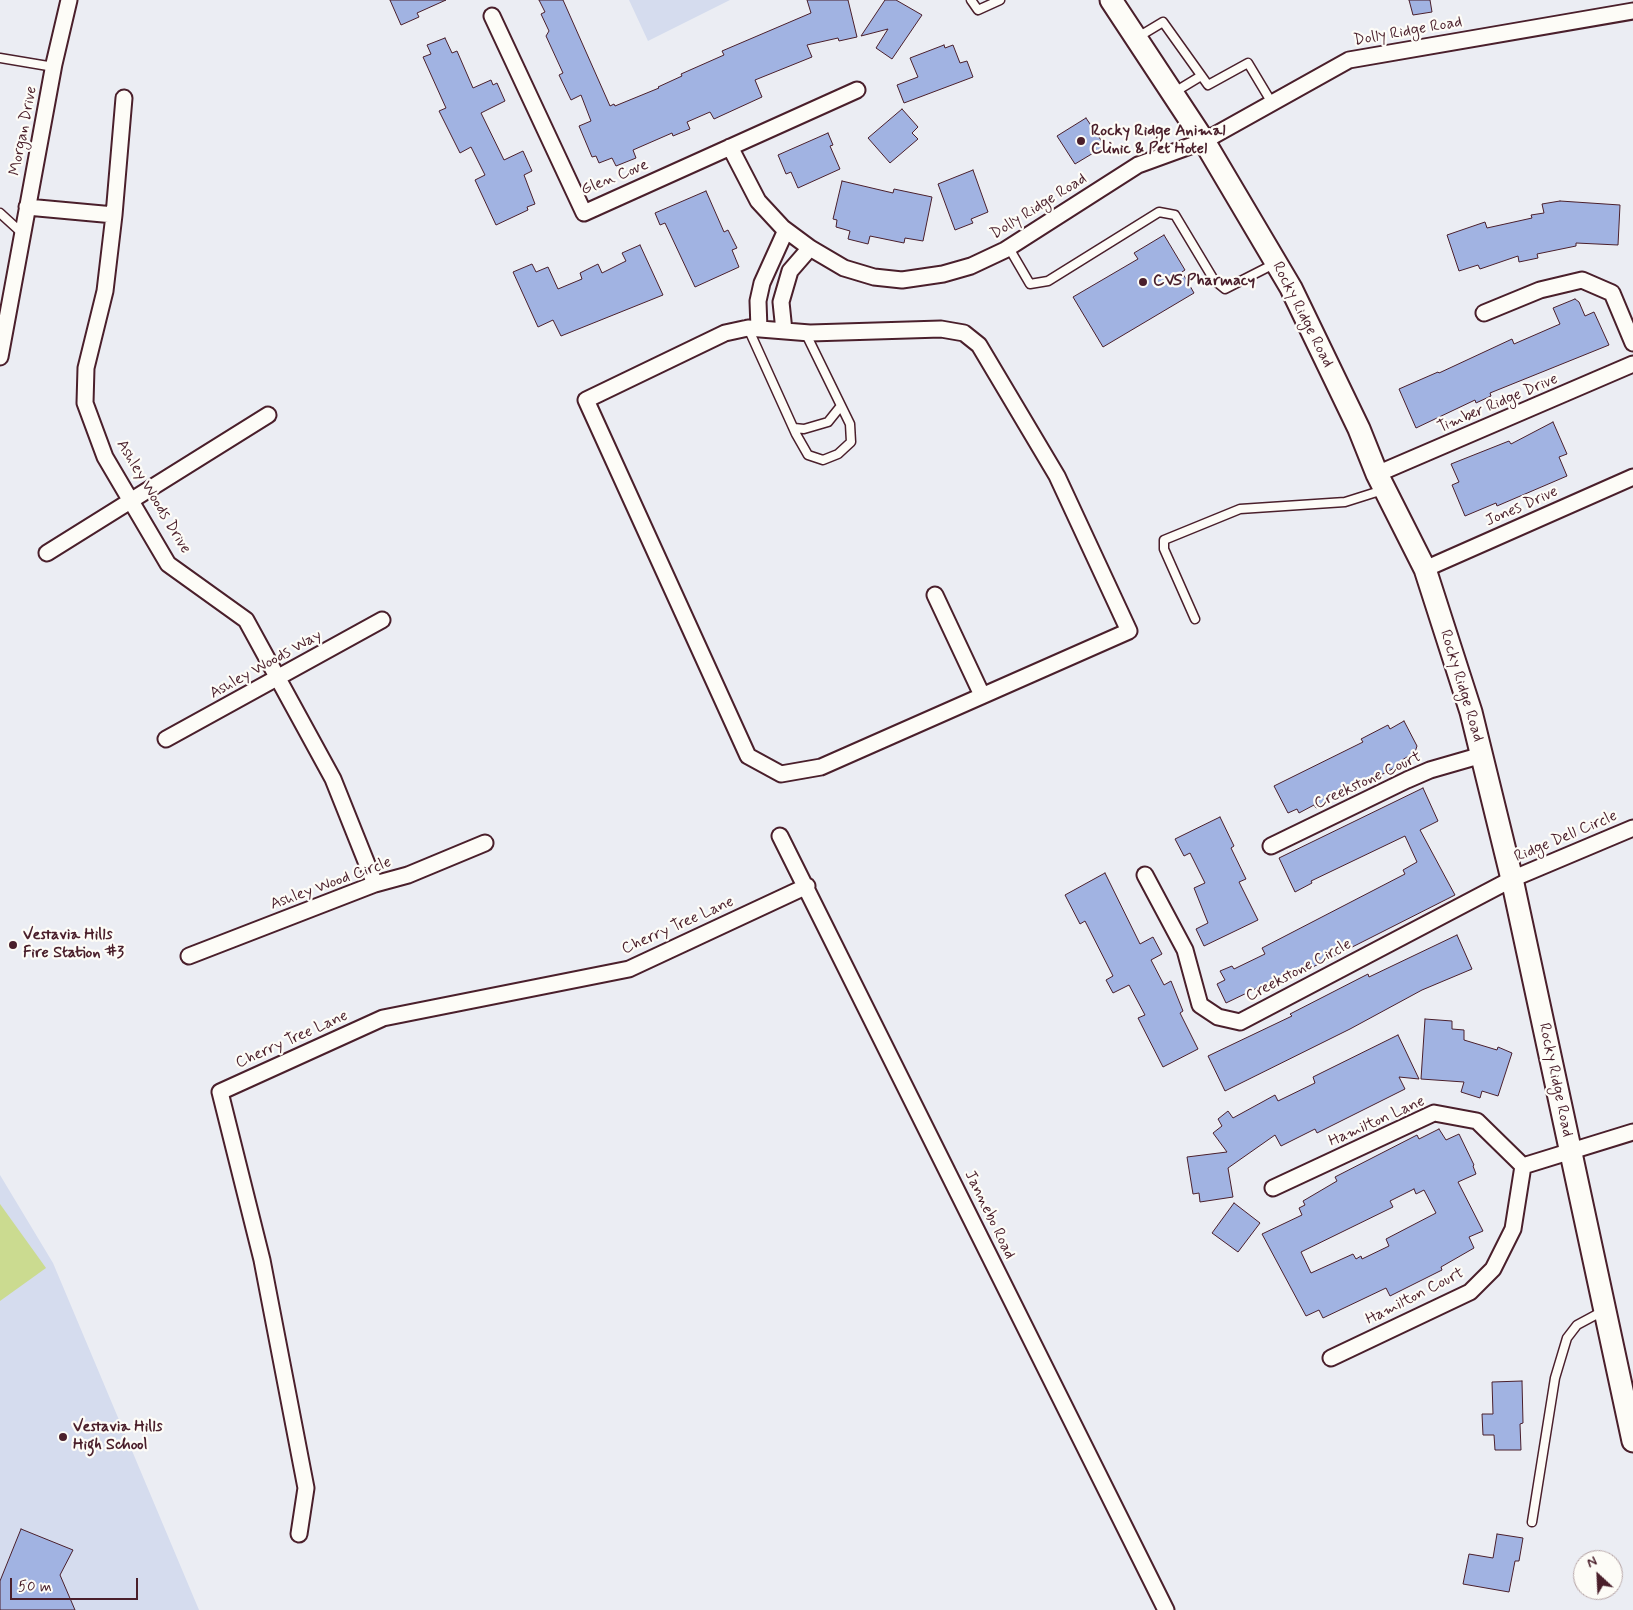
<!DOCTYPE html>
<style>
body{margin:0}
#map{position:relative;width:1633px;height:1610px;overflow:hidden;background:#ebedf3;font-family:Mynerve,sans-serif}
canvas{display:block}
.north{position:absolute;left:1573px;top:1550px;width:50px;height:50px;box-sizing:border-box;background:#fdfcf7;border:1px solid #b5a4a5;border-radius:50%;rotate:335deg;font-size:14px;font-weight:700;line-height:20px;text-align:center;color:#4a1f2b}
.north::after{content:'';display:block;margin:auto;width:18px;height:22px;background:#4a1f2b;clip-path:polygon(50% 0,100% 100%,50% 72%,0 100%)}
.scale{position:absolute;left:10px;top:1578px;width:128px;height:22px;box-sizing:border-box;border:2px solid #4a1f2b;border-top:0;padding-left:6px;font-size:15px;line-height:18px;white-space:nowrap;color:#4a1f2b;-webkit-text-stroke:4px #fdfcf7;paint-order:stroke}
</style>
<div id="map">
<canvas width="1633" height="1610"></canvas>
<div class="north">N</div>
<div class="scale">50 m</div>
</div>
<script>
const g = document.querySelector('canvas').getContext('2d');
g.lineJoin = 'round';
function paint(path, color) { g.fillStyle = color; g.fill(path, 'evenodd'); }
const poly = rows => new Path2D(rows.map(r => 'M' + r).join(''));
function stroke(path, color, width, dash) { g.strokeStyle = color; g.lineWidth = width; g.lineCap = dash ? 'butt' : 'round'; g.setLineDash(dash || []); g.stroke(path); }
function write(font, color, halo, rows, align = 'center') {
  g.font = font + ' Mynerve,sans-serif'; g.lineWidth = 4.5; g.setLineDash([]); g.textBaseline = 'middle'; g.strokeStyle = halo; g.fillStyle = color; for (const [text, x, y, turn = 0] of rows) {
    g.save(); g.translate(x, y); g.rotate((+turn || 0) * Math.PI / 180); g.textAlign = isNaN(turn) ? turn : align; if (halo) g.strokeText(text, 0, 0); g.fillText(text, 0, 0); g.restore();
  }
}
paint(poly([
 [629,0,730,0,648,41],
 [0,1175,53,1263,199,1610,0,1610]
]), '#d5dcee');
paint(poly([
 [0,1204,46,1268,0,1301]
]), '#cbdb90');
const building = poly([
 [390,0,446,0,417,13,419,17,401,25,390,0],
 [539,0,563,0,610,106,614,104,615,106,659,88,658,87,682,76,681,74,724,55,722,51,811,13,807,0,848,0,857,37,839,41,838,38,807,45,812,57,755,80,762,97,714,119,710,112,687,122,690,129,673,136,672,133,633,150,636,158,616,166,612,158,599,163,596,156,592,157,579,126,591,121,581,95,571,100,559,75,563,73,546,36,549,31,541,14,545,12,539,0],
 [885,0,896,0,922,15,892,59,876,48,888,29,861,36,885,0],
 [1409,0,1430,0,1432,12,1413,15,1409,0],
 [445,38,452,53,457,51,473,88,491,80,493,85,497,83,505,101,481,113,504,160,523,151,532,171,524,175,535,204,527,207,528,210,496,225,475,180,485,175,471,147,460,153,439,111,446,108,423,57,431,54,427,45,445,38],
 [944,45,945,48,953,45,960,63,967,61,973,77,904,103,897,85,918,77,910,58,944,45],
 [902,109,918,127,912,133,918,139,890,163,868,138,902,109],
 [1086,118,1105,146,1075,164,1057,136,1086,118],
 [828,133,833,145,830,146,840,169,798,188,791,172,786,174,778,155,828,133],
 [973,170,988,212,971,219,973,223,955,230,938,184,973,170],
 [842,181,893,193,894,189,932,197,923,241,905,238,904,243,870,236,868,244,848,239,850,231,836,227,837,220,833,219,842,181],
 [706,191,724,232,728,230,737,248,732,250,739,267,695,287,665,223,660,225,655,213,706,191],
 [1560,201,1620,205,1618,245,1576,243,1576,246,1537,254,1538,258,1519,262,1518,256,1480,269,1478,265,1459,271,1447,235,1485,222,1487,228,1532,218,1531,215,1544,213,1542,204,1560,201],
 [1164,235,1185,270,1182,272,1194,293,1103,347,1073,297,1138,259,1134,253,1164,235],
 [640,245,663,295,561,336,553,320,538,327,513,272,532,264,536,272,548,267,558,289,582,279,580,273,598,264,602,273,626,261,622,253,640,245],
 [1575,299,1579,302,1585,316,1594,312,1609,345,1490,393,1491,396,1476,403,1475,400,1416,428,1399,389,1438,372,1439,373,1512,339,1514,344,1560,324,1553,308,1575,299],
 [1553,422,1567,454,1559,457,1567,476,1497,506,1496,503,1465,516,1452,485,1459,482,1451,464,1509,441,1511,444,1553,422],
 [1404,721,1417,746,1415,752,1399,762,1400,765,1358,787,1357,785,1329,795,1331,800,1316,808,1314,805,1299,813,1297,809,1288,813,1274,786,1363,742,1361,739,1388,725,1390,729,1404,721],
 [1423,788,1438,821,1420,830,1455,895,1293,977,1291,973,1278,980,1278,978,1226,1003,1217,984,1225,980,1220,971,1232,966,1234,969,1265,954,1262,948,1405,874,1403,870,1417,862,1405,836,1311,881,1312,883,1295,892,1279,858,1423,788],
 [1220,817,1234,846,1231,848,1246,879,1239,882,1258,920,1204,946,1196,929,1208,923,1194,888,1205,883,1190,853,1184,856,1175,839,1220,817],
 [1105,873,1140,944,1153,937,1162,954,1151,960,1164,985,1171,981,1183,1011,1180,1013,1198,1049,1163,1067,1138,1018,1145,1015,1129,985,1113,993,1106,980,1113,976,1085,921,1080,924,1065,895,1105,873],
 [1457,935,1472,969,1422,990,1350,1029,1225,1091,1208,1056,1292,1016,1290,1014,1368,974,1369,977,1457,935],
 [1425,1019,1452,1021,1452,1029,1464,1030,1464,1040,1497,1050,1498,1047,1512,1053,1498,1096,1482,1091,1480,1098,1461,1092,1464,1082,1421,1079,1425,1019],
 [1398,1035,1419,1079,1399,1077,1405,1089,1317,1133,1315,1129,1281,1146,1275,1135,1228,1168,1233,1197,1200,1202,1199,1193,1193,1194,1187,1157,1227,1152,1213,1133,1222,1126,1218,1119,1228,1111,1233,1118,1275,1095,1278,1101,1315,1083,1313,1077,1398,1035],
 [1439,1129,1446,1140,1459,1134,1474,1165,1473,1166,1476,1174,1458,1182,1483,1231,1469,1237,1474,1248,1441,1267,1442,1270,1390,1296,1386,1288,1323,1318,1319,1310,1306,1316,1262,1234,1302,1215,1299,1208,1305,1205,1303,1201,1337,1181,1335,1177,1417,1135,1419,1139,1439,1129],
 [1414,1189,1416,1194,1424,1190,1436,1213,1386,1239,1389,1246,1362,1259,1361,1256,1356,1259,1353,1254,1311,1273,1301,1252,1393,1207,1390,1201,1414,1189],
 [1234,1203,1260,1223,1238,1252,1212,1233,1234,1203],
 [1522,1381,1523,1423,1520,1424,1521,1450,1495,1450,1494,1435,1483,1435,1482,1414,1493,1414,1492,1382,1522,1381],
 [21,1529,73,1550,60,1575,75,1610,0,1610,0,1581,21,1529],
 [1497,1534,1523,1538,1519,1561,1515,1561,1509,1592,1463,1584,1469,1554,1493,1558,1497,1534]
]);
paint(building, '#a1b3e2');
stroke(building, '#4a1f2b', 1);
const lane = poly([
 [971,0,978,10,1000,0],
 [1138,37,1163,22,1208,85,1248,63,1272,103],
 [0,58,54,67],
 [1173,93,1201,76],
 [0,213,23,234],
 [1009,248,1030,284,1048,281,1159,212,1175,215,1214,280,1225,289,1274,264],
 [748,328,796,434,808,455,823,460,838,454,851,442,850,424,805,332],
 [794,428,804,429,828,422,840,407],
 [1195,619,1164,549,1164,540,1240,509,1345,502,1383,490],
 [1532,1522,1555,1378,1567,1338,1577,1325,1603,1311]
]);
const street = poly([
 [492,16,584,213,857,90],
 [124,98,114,215,105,291,86,368,85,403,105,457,168,564,246,620,333,779,375,884],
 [730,147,758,201,783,228,810,248,844,268,874,277,902,280,943,274,971,266,1005,250,1138,165,1204,141,1349,60,1633,11],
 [27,207,114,215],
 [1484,313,1540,290,1582,280,1612,293,1633,343],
 [748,328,810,333,941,329,964,333,979,345,1057,476,1129,631,821,767,781,774,748,756,586,400,725,333,748,328],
 [759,329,758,301,762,283,786,230],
 [784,331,781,302,790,271,810,248],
 [0,357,54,64,69,0],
 [1377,474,1633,364],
 [47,553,268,415],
 [1425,569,1633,477],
 [935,595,982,695],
 [166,739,382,620],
 [780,836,1166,1610],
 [1271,846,1407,780,1430,770,1482,755],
 [1145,875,1185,950,1200,1005,1218,1017,1240,1022,1512,879,1633,828],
 [189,956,375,884,408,875,485,843],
 [1273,1188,1434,1113,1477,1121,1523,1166],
 [1331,1358,1470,1292,1493,1269,1513,1229,1523,1166,1633,1132],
 [299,1534,306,1488,262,1260,220,1092,383,1018,629,969,807,886]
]);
const secondary = poly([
 [1111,0,1204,141,1291,288,1359,429,1377,474,1425,569,1471,712,1512,879,1633,1441]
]);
stroke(lane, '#4a1f2b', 11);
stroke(street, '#4a1f2b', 19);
stroke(secondary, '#4a1f2b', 25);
stroke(lane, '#fdfcf7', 8);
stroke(street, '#fdfcf7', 15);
stroke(secondary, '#fdfcf7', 21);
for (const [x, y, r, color] of [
 [1081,141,5,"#4a1f2b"],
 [1143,282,5,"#4a1f2b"],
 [13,945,5,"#4a1f2b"],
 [63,1437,5,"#4a1f2b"]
]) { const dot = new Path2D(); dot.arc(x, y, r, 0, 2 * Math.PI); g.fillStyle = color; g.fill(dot); stroke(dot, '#fdfcf7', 2); }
write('16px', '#4a1f2b', '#fdfcf7', [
 ["Dolly Ridge Road",1408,32,-10],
 ["Morgan Drive",24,131,-79],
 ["Glen Cove",615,178,-22],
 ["Dolly Ridge Road",1039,207,-32],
 ["Rocky Ridge Road",1302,315,63],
 ["Timber Ridge Drive",1498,404,-23],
 ["Ashley Woods Drive",153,497,59],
 ["Jones Drive",1522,507,-24],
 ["Ashley Woods Way",266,665,-29],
 ["Rocky Ridge Road",1461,686,73],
 ["Creekstone Court",1368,781,-25],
 ["Ridge Dell Circle",1566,837,-23],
 ["Ashley Wood Circle",331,884,-20],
 ["Cherry Tree Lane",678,926,-24],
 ["Creekstone Circle",1299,971,-28],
 ["Cherry Tree Lane",292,1040,-24],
 ["Rocky Ridge Road",1555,1080,78],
 ["Hamilton Lane",1377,1122,-24],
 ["Jannebo Road",989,1215,64],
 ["Hamilton Court",1415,1297,-27]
]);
write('bold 16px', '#4a1f2b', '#fdfcf7', [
 ["Rocky Ridge Animal",1091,132],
 ["Clinic & Pet Hotel",1091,150],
 ["CVS Pharmacy",1153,282],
 ["Vestavia Hills",23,936],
 ["Fire Station #3",23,954],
 ["Vestavia Hills",73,1428],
 ["High School",73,1446]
], 'left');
</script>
